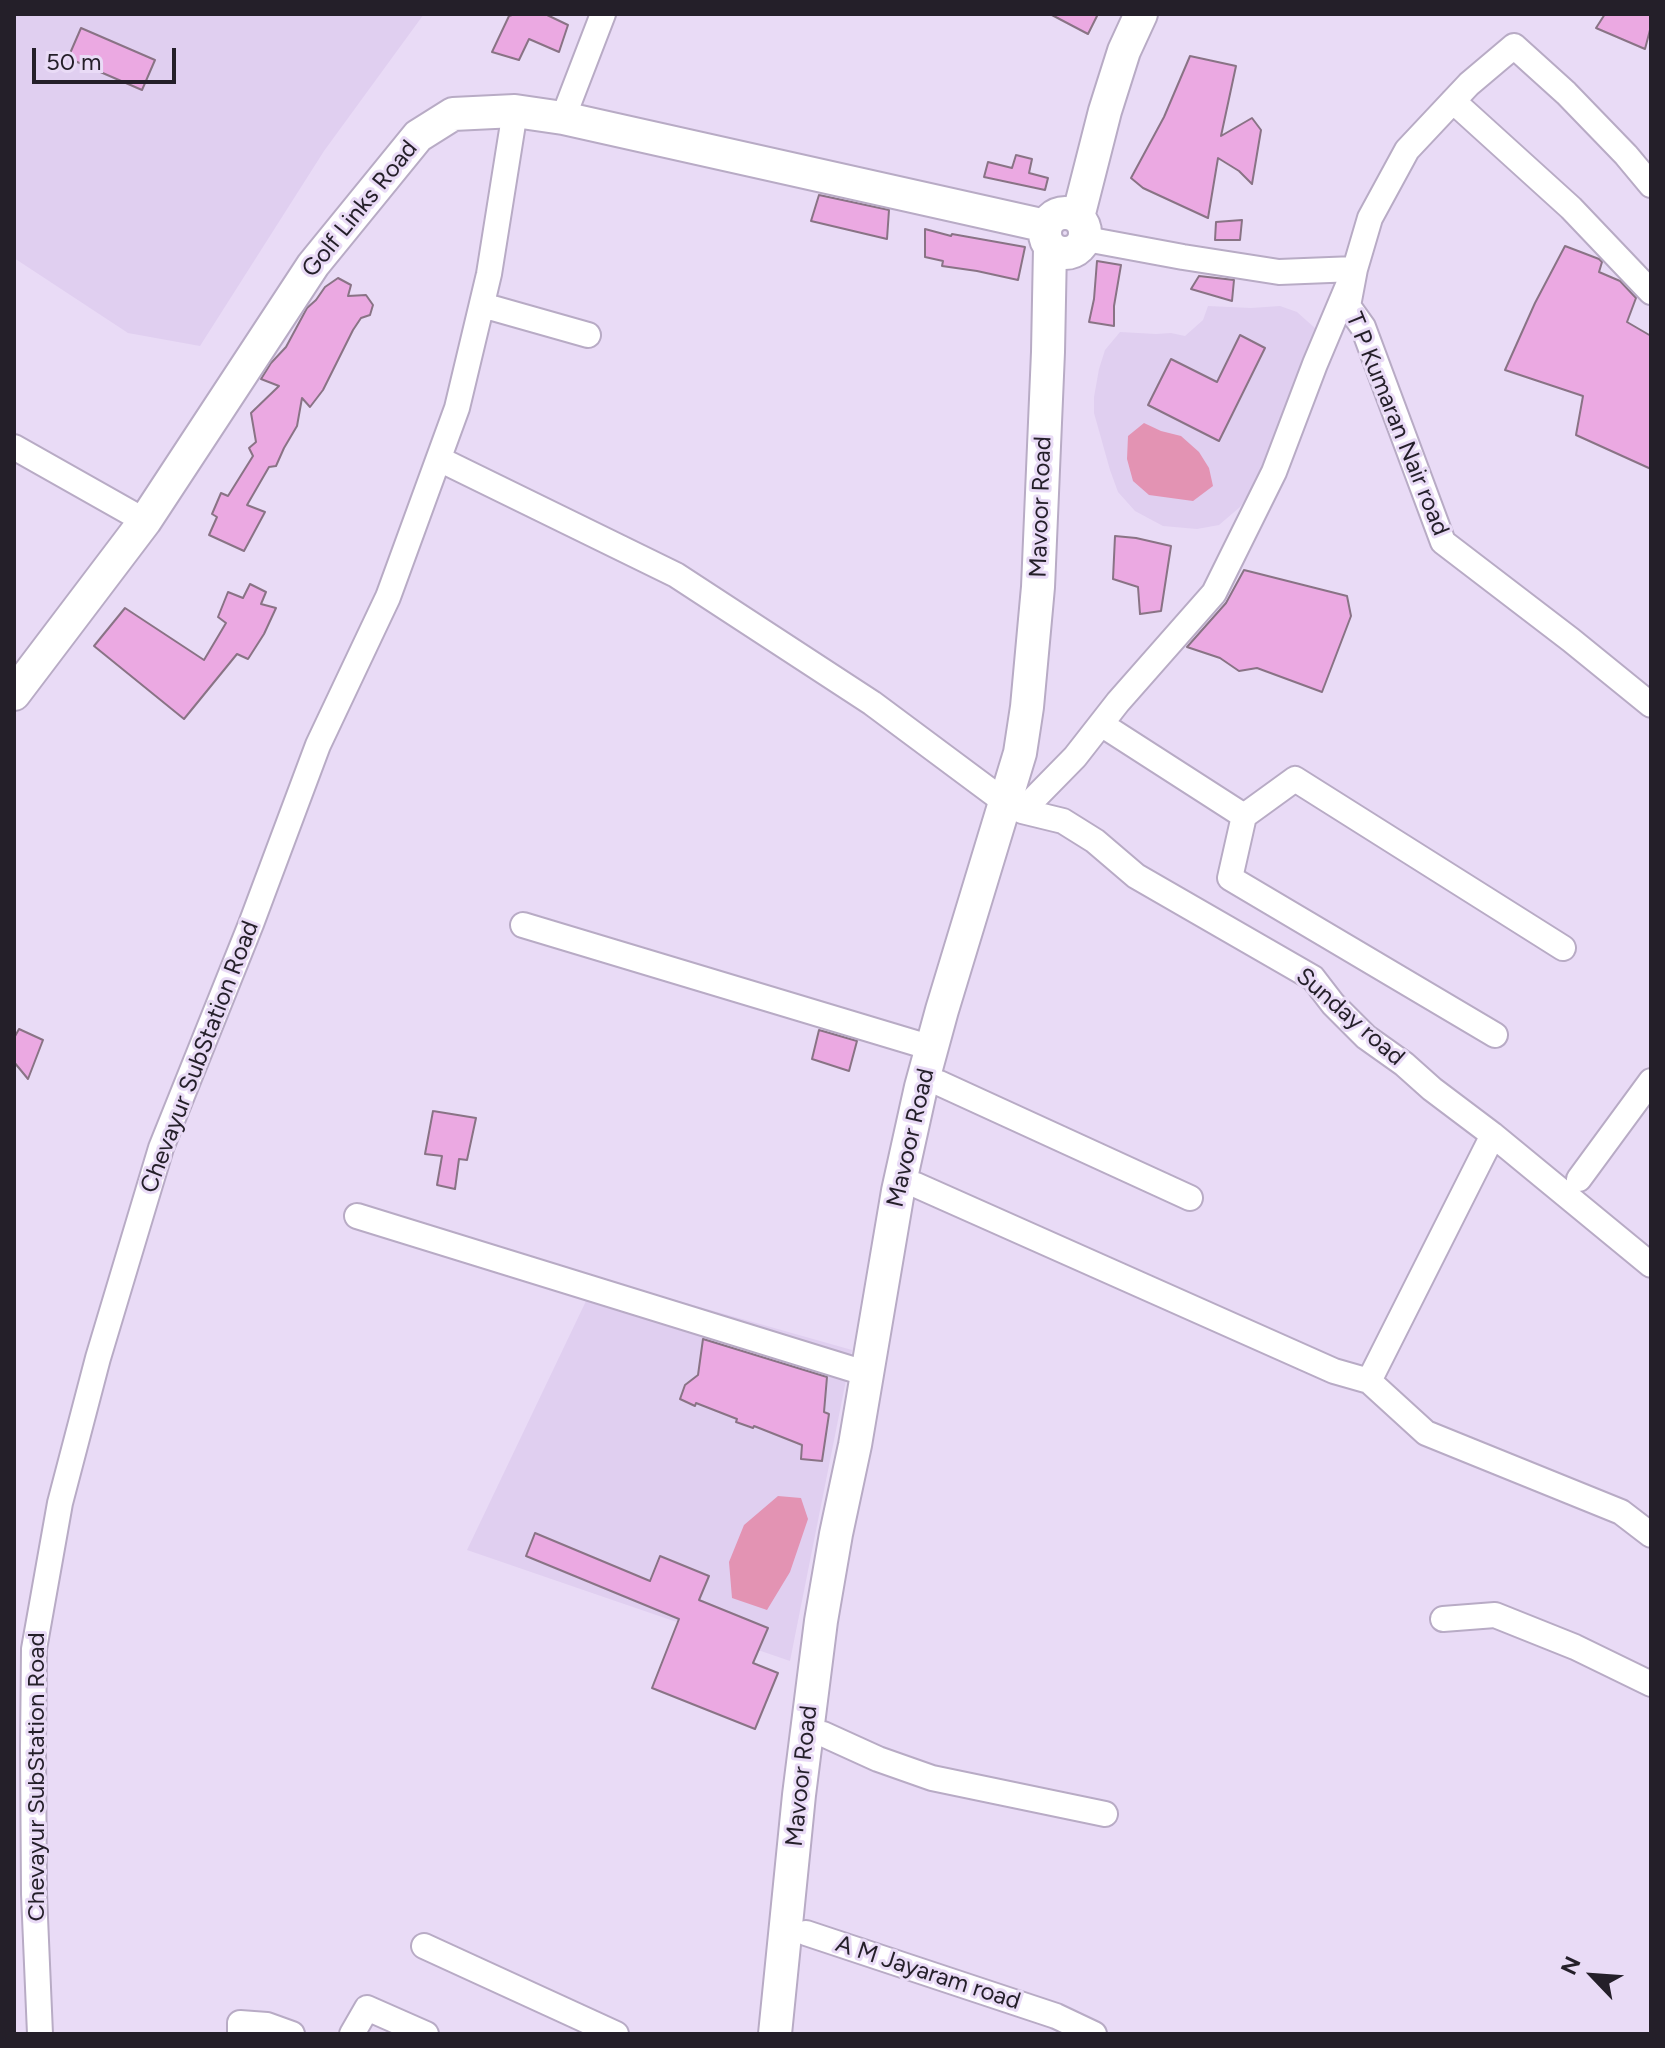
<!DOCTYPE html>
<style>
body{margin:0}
#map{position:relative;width:1665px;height:2048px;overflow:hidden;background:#e9dbf6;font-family:Figtree,sans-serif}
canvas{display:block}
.frame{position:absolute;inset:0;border:16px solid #241f29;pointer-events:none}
.north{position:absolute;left:1553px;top:1936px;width:80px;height:80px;-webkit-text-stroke:6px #e9dbf6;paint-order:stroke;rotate:295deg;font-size:22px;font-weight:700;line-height:32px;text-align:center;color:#241f29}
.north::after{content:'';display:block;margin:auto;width:28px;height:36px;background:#241f29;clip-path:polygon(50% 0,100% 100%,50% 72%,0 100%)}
.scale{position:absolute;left:32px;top:48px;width:144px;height:36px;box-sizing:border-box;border:4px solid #241f29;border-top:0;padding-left:10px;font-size:24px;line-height:28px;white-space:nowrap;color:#241f29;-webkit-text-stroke:6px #e9dbf6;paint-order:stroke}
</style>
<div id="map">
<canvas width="1665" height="2048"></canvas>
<div class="frame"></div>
<div class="north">N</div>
<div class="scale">50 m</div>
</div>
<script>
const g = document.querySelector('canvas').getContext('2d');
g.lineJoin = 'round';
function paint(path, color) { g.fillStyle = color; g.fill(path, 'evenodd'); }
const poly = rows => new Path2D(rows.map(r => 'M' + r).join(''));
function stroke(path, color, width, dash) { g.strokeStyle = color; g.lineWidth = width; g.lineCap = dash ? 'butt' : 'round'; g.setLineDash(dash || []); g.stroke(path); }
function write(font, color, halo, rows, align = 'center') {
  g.font = font + ' Figtree,sans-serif'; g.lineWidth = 6; g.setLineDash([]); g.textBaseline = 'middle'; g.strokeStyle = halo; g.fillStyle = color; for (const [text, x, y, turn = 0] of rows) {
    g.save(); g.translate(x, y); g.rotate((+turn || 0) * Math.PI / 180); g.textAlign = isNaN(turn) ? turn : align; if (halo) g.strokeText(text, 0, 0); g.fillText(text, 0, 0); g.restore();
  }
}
paint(poly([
 [14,14,424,14,324,151,200,346,128,333,14,258],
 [1208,306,1251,308,1280,306,1297,312,1316,329,1312,345,1297,375,1274,447,1253,488,1240,507,1219,525,1197,529,1163,526,1135,511,1118,492,1110,470,1094,413,1094,397,1099,369,1105,350,1120,332,1156,334,1171,333,1185,336,1203,320],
 [597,1278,852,1350,790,1661,467,1550]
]), '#e0cff0');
paint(poly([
 [1144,423,1161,431,1181,436,1199,452,1209,468,1213,486,1193,501,1149,495,1133,481,1127,459,1128,436],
 [778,1496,801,1498,808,1519,790,1572,767,1610,732,1598,729,1562,744,1525]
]), '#e393b3');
const building = poly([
 [515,14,545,14,568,25,559,52,529,39,519,60,492,52,509,16,515,14],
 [1050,14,1098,14,1088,34,1050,14],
 [1605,14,1651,14,1651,26,1645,49,1596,28,1605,14],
 [81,28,155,60,142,90,68,58,81,28],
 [1190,56,1236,66,1221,136,1252,118,1261,130,1252,184,1239,171,1218,158,1208,218,1143,188,1131,178,1164,117,1190,56],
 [1016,155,1032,159,1029,173,1048,178,1045,190,984,177,988,162,1012,168,1016,155],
 [819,195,889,210,887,239,811,221,819,195],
 [1242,220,1240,240,1215,240,1216,222,1242,220],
 [925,229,951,236,952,234,1025,247,1018,280,977,271,942,266,943,261,925,257,925,229],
 [1565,246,1599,259,1602,262,1599,272,1620,281,1636,298,1627,322,1651,336,1651,469,1576,435,1583,396,1505,370,1535,303,1565,246],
 [1097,261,1121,265,1114,306,1114,326,1089,322,1094,299,1097,261],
 [1199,276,1234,280,1232,301,1191,289,1199,276],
 [338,278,351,285,348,296,366,295,373,305,370,315,361,318,353,330,323,390,310,407,302,398,297,426,284,448,276,466,269,467,247,505,265,512,244,551,209,535,217,517,212,514,221,493,228,496,253,456,249,448,256,442,251,413,279,386,261,379,271,363,286,347,307,308,316,300,325,287,338,278],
 [1240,335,1265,348,1219,441,1148,405,1171,359,1217,382,1240,335],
 [1115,536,1136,538,1171,546,1161,611,1140,614,1138,587,1113,579,1115,536],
 [1244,570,1347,596,1351,616,1322,692,1257,668,1239,671,1220,658,1187,647,1226,603,1244,570],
 [250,584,266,592,261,604,276,608,264,634,248,659,237,654,184,719,94,646,125,608,204,660,226,623,218,617,228,592,243,598,250,584],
 [19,1029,43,1040,28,1079,14,1062,14,1038,19,1029],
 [819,1030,857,1041,849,1071,812,1059,819,1030],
 [433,1111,476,1118,467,1160,459,1159,455,1189,437,1185,442,1156,425,1154,433,1111],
 [703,1339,827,1377,824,1412,829,1414,822,1461,801,1459,802,1445,754,1426,753,1428,736,1422,737,1419,696,1403,695,1406,680,1399,685,1385,698,1375,703,1339],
 [535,1533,650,1581,660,1556,709,1576,699,1600,768,1628,753,1663,778,1673,755,1729,652,1688,679,1619,526,1556,535,1533]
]);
paint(building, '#eba9e2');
stroke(building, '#897385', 2);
const street = poly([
 [1453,101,1571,208,1651,292],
 [563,118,603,14],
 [1651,185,1626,155,1566,93,1514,46,1469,84,1407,150,1370,218,1355,269,1315,364,1274,472,1214,593,1118,702,1075,757,1022,811,1063,821,1095,841,1136,876,1313,978,1333,1004,1366,1037,1404,1064,1432,1089,1493,1135,1651,1265],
 [1086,239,1183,257,1279,272,1355,269,1348,306,1363,327,1443,542,1571,640,1651,705],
 [482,305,588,335],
 [14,447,145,521],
 [439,459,676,575,872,703,1005,802],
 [1101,724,1244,816,1295,779,1563,948],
 [1244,816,1230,878,1495,1035],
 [523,925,932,1048],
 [939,1083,1190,1198],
 [1579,1179,1651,1081],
 [916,1185,1334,1371,1369,1381,1493,1135],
 [357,1216,868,1374],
 [1369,1381,1426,1433,1621,1512,1651,1535],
 [1443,1619,1495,1615,1575,1647,1651,1684],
 [823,1734,878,1759,932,1778,1105,1814],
 [806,1933,1056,2016,1094,2034],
 [424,1946,616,2034],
 [40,2034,34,1894,33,1747,34,1649,60,1503,98,1358,161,1148,251,924,318,745,388,597,457,408,489,274,515,111],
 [240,2034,240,2023,267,2025,292,2034],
 [352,2034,367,2008,426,2034]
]);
const secondary = poly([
 '1045 233a20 20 0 1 1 40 0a20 20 0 1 1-40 0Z',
 [1078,217,1105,111,1124,51,1141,14],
 [14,694,145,521,313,265,418,136,453,114,515,111,563,118,1046,226],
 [775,2034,799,1795,821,1621,836,1534,855,1445,898,1191,921,1087,942,1010,1020,753,1027,707,1038,587,1048,352,1050,248]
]);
stroke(street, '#b8abc5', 28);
stroke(secondary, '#b8abc5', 36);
stroke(street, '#fff', 24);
stroke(secondary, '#fff', 32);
write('24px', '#241f29', '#e9dbf6', [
 ["Golf Links Road",360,209,-51],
 ["T P Kumaran Nair road",1397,424,68],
 ["Mavoor Road",1041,507,-88],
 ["Sunday road",1350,1017,41],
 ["Chevayur SubStation Road",200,1057,-69],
 ["Mavoor Road",911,1138,-77],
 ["Mavoor Road",802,1776,-84],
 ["Chevayur SubStation Road",37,1777,-90],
 ["A M Jayaram road",928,1973,18]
]);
</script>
